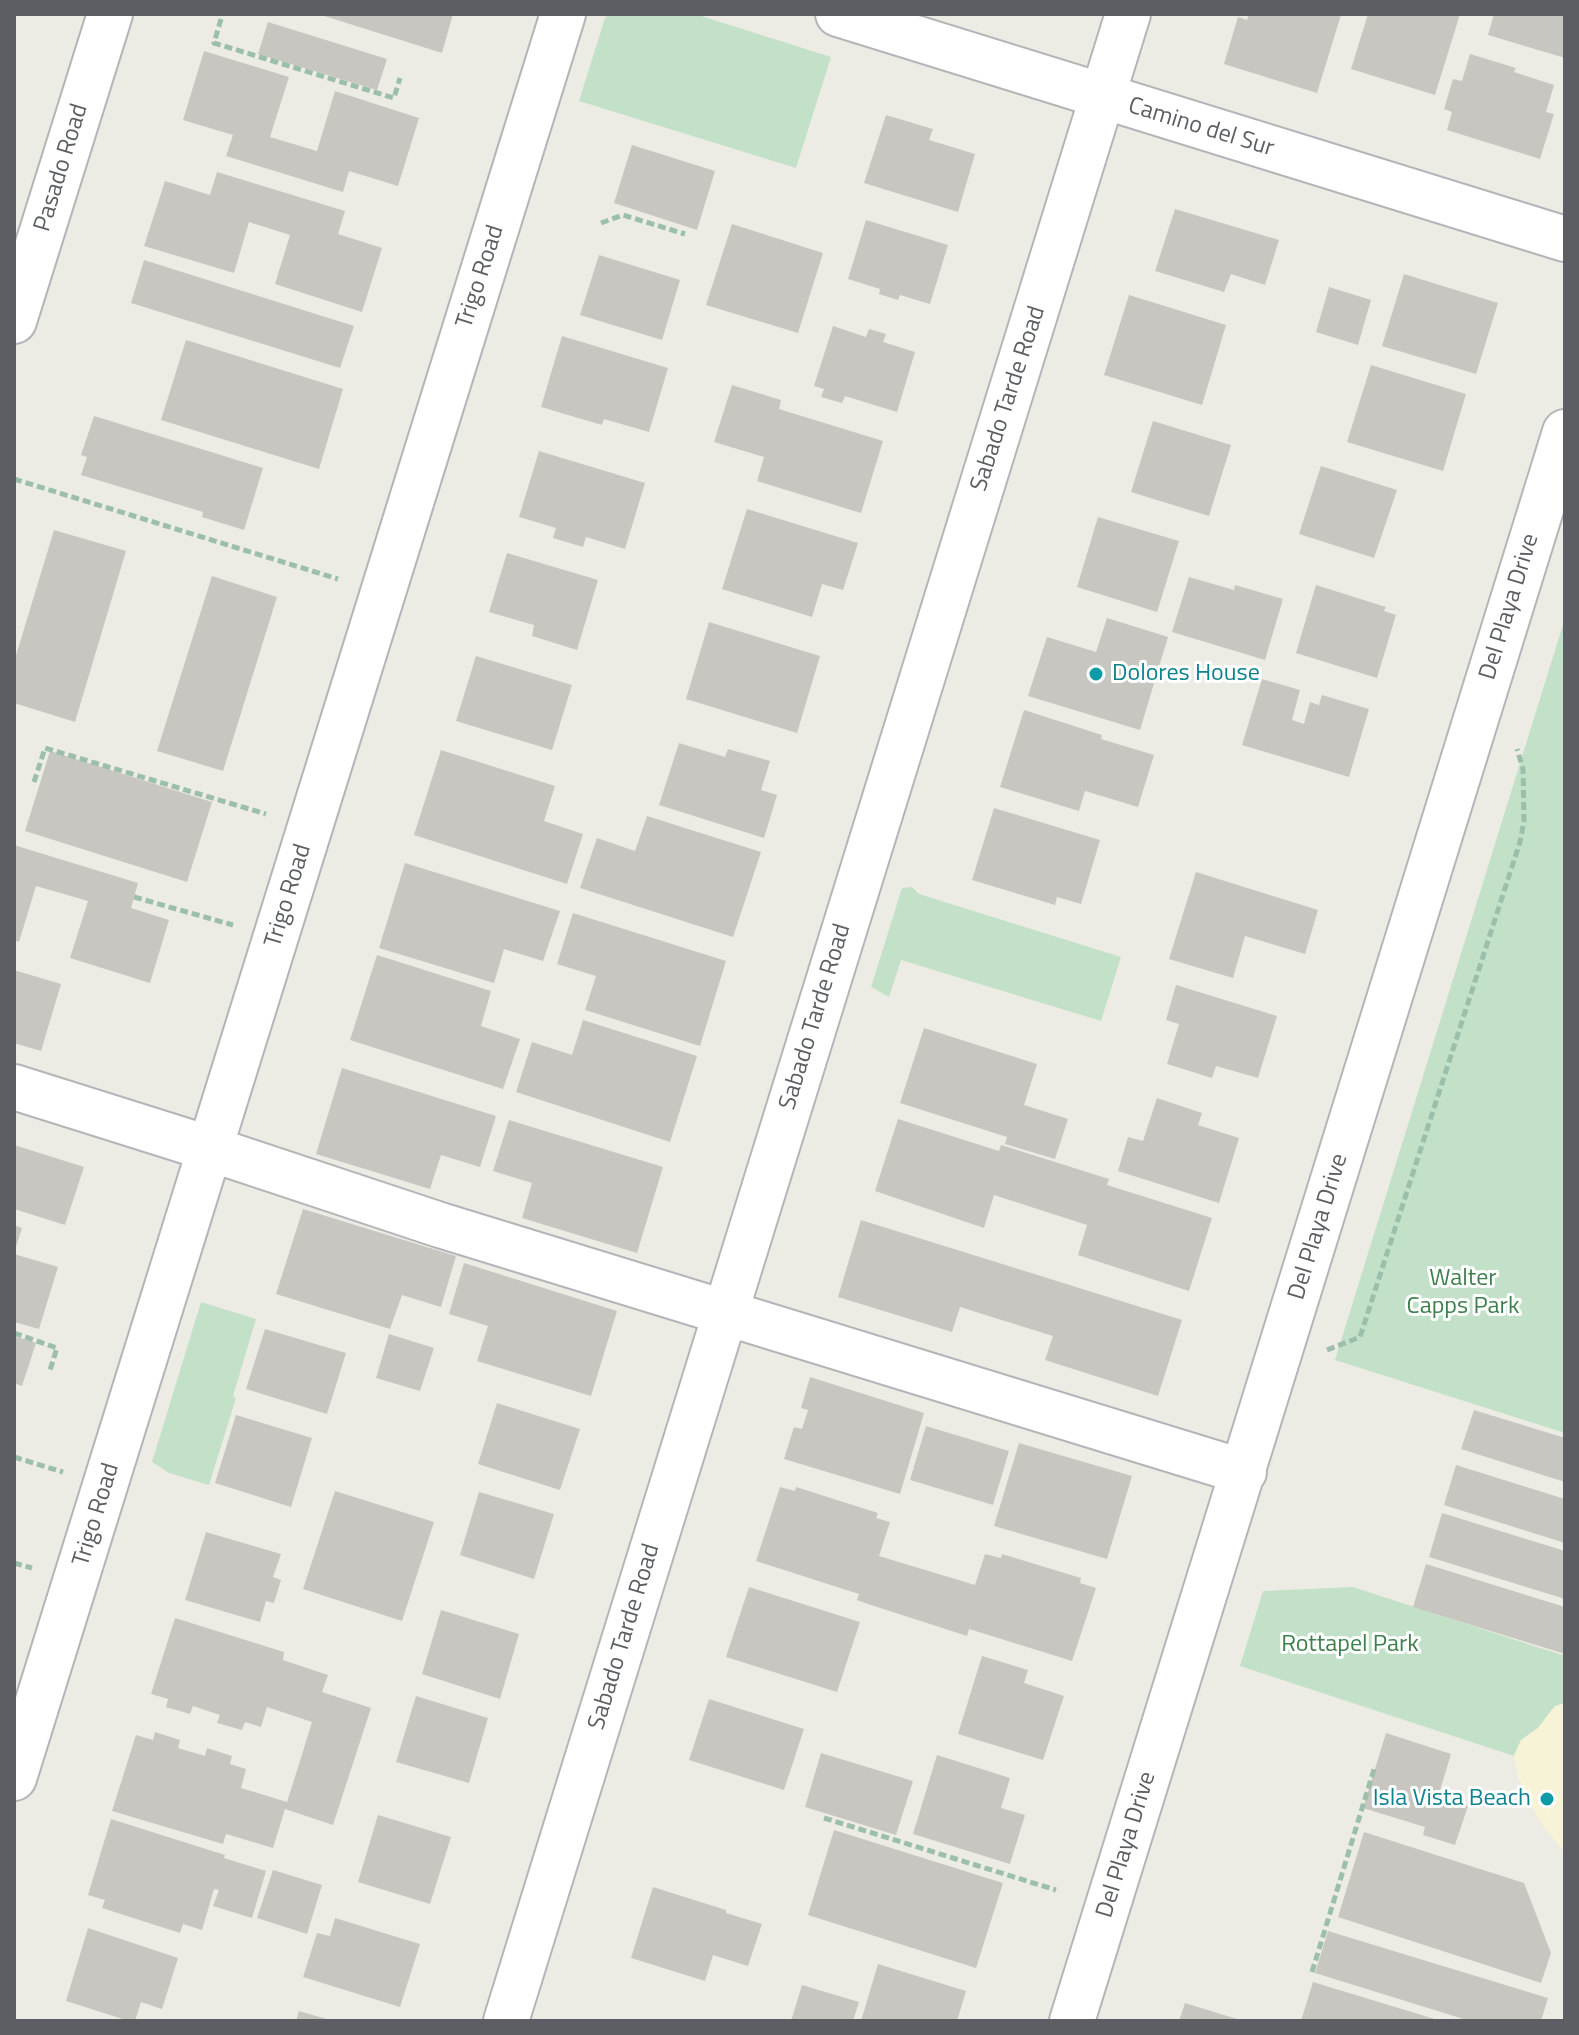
<!DOCTYPE html>
<style>
body{margin:0}
#map{position:relative;width:1579px;height:2035px;overflow:hidden;background:#edece4;font-family:"Titillium Web",sans-serif}
canvas{display:block}
.frame{position:absolute;inset:0;border:16px solid #5c5e63;pointer-events:none}
</style>
<div id="map">
<canvas width="1579" height="2035"></canvas>
<div class="frame"></div>
</div>
<script>
const g = document.querySelector('canvas').getContext('2d');
g.lineJoin = 'round';
function paint(path, color) { g.fillStyle = color; g.fill(path, 'evenodd'); }
const poly = rows => new Path2D(rows.map(r => 'M' + r).join(''));
function stroke(path, color, width, dash) { g.strokeStyle = color; g.lineWidth = width; g.lineCap = dash ? 'butt' : 'round'; g.setLineDash(dash || []); g.stroke(path); }
function write(font, color, halo, rows, align = 'center') {
  g.font = font + ' "Titillium Web",sans-serif'; g.lineWidth = 6; g.setLineDash([]); g.textBaseline = 'middle'; g.strokeStyle = halo; g.fillStyle = color; for (const [text, x, y, turn = 0] of rows) {
    g.save(); g.translate(x, y); g.rotate((+turn || 0) * Math.PI / 180); g.textAlign = isNaN(turn) ? turn : align; if (halo) g.strokeText(text, 0, 0); g.fillText(text, 0, 0); g.restore();
  }
}
paint(poly([
 [609,14,695,14,831,57,796,168,579,101,605,18],
 [1565,618,1565,1433,1335,1360],
 [912,887,919,894,1121,957,1101,1021,901,960,889,997,871,987,902,888],
 [201,1302,256,1319,233,1396,236,1398,209,1485,169,1473,152,1462],
 [1353,1587,1565,1656,1565,1703,1555,1706,1538,1728,1521,1740,1514,1756,1240,1666,1263,1591]
]), '#c3e1c8');
paint(poly([
 [1565,1703,1565,1853,1540,1822,1518,1777,1514,1756,1521,1740,1538,1728,1555,1706]
]), '#f6f3d6');
paint(poly([
 [318,14,453,14,442,53],
 [1249,14,1341,15,1317,93,1224,64,1238,17,1247,20],
 [1368,14,1460,14,1435,95,1351,69],
 [1494,14,1565,14,1565,58,1488,35],
 [268,22,387,59,377,90,258,54],
 [204,51,289,77,270,137,317,151,335,91,419,118,398,186,349,171,343,192,226,156,233,135,183,120],
 [1470,54,1516,68,1514,72,1554,85,1546,112,1554,114,1540,159,1447,130,1452,112,1444,109,1453,79,1462,81],
 [886,115,933,129,929,140,975,154,958,212,864,183],
 [632,145,715,171,697,230,614,203],
 [217,172,345,211,338,234,382,248,362,312,275,284,290,235,249,222,234,273,144,246,165,181,210,195],
 [1175,209,1279,240,1265,285,1231,274,1224,292,1155,271],
 [866,220,948,245,930,304,900,295,898,300,879,294,880,289,848,279],
 [732,224,823,253,798,333,706,305],
 [599,255,680,280,662,340,580,315],
 [144,260,354,326,340,368,131,303],
 [1404,274,1498,303,1476,374,1382,346],
 [1329,287,1371,300,1358,345,1316,332],
 [1129,295,1226,325,1202,405,1104,375],
 [833,326,866,337,869,329,886,334,883,342,915,352,897,412,845,396,842,403,821,397,824,389,814,386],
 [562,336,668,368,649,432,604,419,602,425,541,407],
 [186,340,343,389,319,469,161,420],
 [1371,365,1466,394,1443,471,1347,442],
 [732,385,781,400,779,409,883,441,861,513,757,481,764,457,714,442],
 [94,416,263,468,244,530,202,517,203,512,81,475,87,457,81,455],
 [1153,421,1231,445,1209,516,1131,492],
 [539,451,645,483,625,549,586,537,583,547,553,538,556,528,519,517],
 [1321,466,1397,490,1374,558,1299,534],
 [747,509,858,543,843,590,822,584,812,617,722,589],
 [1098,517,1179,541,1157,612,1077,587],
 [54,530,126,551,75,722,14,703,14,662],
 [507,553,598,580,577,650,532,636,534,625,489,612],
 [212,576,277,597,223,771,157,751],
 [1189,577,1234,590,1235,585,1283,599,1265,660,1172,632],
 [1316,585,1386,607,1384,611,1396,615,1377,678,1296,653],
 [1107,618,1168,637,1140,730,1028,696,1047,637,1096,652],
 [709,622,820,656,797,733,686,699],
 [476,656,572,685,552,750,456,721],
 [1262,679,1300,690,1292,720,1304,724,1310,702,1319,705,1322,695,1369,709,1349,777,1242,745],
 [1024,710,1102,735,1101,739,1154,755,1138,807,1085,791,1079,811,1000,787],
 [679,743,725,757,728,749,770,761,761,790,777,795,764,838,659,805],
 [441,750,555,786,544,821,583,834,567,884,414,835],
 [50,751,212,802,187,882,25,831],
 [994,808,1100,840,1081,904,1057,897,1055,905,972,880],
 [647,816,761,852,733,937,580,888,597,838,635,851],
 [14,845,138,883,131,908,169,920,150,983,70,958,88,901,36,886,19,942,14,940],
 [405,863,560,911,543,961,504,949,494,983,379,948],
 [1196,872,1318,910,1305,954,1245,936,1233,978,1169,959],
 [573,913,726,961,700,1046,585,1010,596,976,557,964],
 [377,955,491,991,481,1026,520,1039,503,1089,350,1040],
 [14,970,61,984,41,1051,14,1043],
 [1176,985,1277,1016,1258,1078,1216,1066,1212,1078,1167,1064,1179,1024,1166,1020],
 [583,1020,697,1056,670,1142,516,1092,532,1042,572,1055],
 [924,1028,1037,1064,1024,1105,1068,1119,1055,1159,1005,1144,1007,1137,900,1103],
 [342,1068,496,1116,480,1167,441,1155,430,1189,316,1154],
 [1157,1098,1202,1113,1198,1125,1239,1138,1219,1203,1118,1171,1128,1137,1143,1141],
 [898,1119,999,1151,1001,1145,1109,1179,1107,1185,1212,1218,1189,1291,1078,1255,1087,1225,994,1195,984,1228,875,1191],
 [509,1120,663,1167,637,1253,522,1218,532,1183,493,1171],
 [14,1145,84,1167,65,1225,14,1209],
 [303,1209,456,1256,441,1307,402,1295,390,1329,276,1294],
 [861,1220,1182,1320,1158,1396,1045,1360,1053,1336,960,1307,952,1332,838,1297],
 [14,1225,22,1228,15,1250,14,1250],
 [14,1254,58,1267,39,1329,14,1322],
 [464,1263,617,1311,591,1396,477,1361,488,1326,449,1314],
 [265,1329,346,1353,327,1414,246,1389],
 [389,1334,434,1348,420,1391,376,1378],
 [14,1336,36,1343,22,1386,14,1383],
 [810,1377,924,1413,900,1494,784,1459,794,1427,802,1429,808,1410,801,1408],
 [497,1403,580,1429,560,1490,478,1464],
 [1474,1410,1565,1438,1565,1482,1461,1449],
 [236,1415,312,1438,291,1507,215,1483],
 [926,1426,1009,1451,993,1505,910,1480],
 [1019,1443,1132,1476,1107,1559,994,1526],
 [1456,1465,1565,1499,1565,1543,1444,1505],
 [780,1487,795,1491,796,1487,878,1513,876,1518,890,1522,879,1556,975,1585,985,1554,1001,1558,1002,1554,1081,1578,1080,1583,1096,1588,1072,1661,969,1629,967,1636,865,1603,857,1600,859,1594,756,1561],
 [335,1491,434,1522,402,1621,303,1589],
 [479,1492,554,1514,534,1579,460,1555],
 [1442,1513,1565,1551,1565,1599,1429,1557],
 [206,1532,281,1554,273,1577,281,1580,274,1603,266,1601,260,1622,185,1600],
 [1426,1564,1565,1607,1565,1654,1413,1607],
 [749,1587,860,1622,837,1692,726,1657],
 [441,1610,519,1634,500,1699,422,1674],
 [175,1618,284,1652,283,1660,328,1675,322,1692,371,1708,333,1825,285,1809,273,1848,226,1834,223,1844,112,1811,136,1735,153,1740,155,1732,180,1740,178,1748,205,1756,207,1748,232,1756,230,1764,246,1769,241,1788,287,1802,300,1761,312,1722,267,1707,261,1727,245,1722,242,1730,217,1723,220,1715,193,1706,190,1714,166,1707,168,1699,151,1694],
 [982,1656,1028,1670,1024,1683,1064,1696,1043,1760,958,1734],
 [416,1696,488,1718,469,1783,396,1762],
 [709,1699,804,1729,784,1790,689,1760],
 [1386,1733,1451,1754,1438,1797,1468,1806,1455,1845,1423,1835,1425,1827,1363,1808],
 [821,1753,913,1781,896,1835,805,1807],
 [937,1755,1010,1778,1001,1808,1025,1815,1010,1864,913,1834],
 [378,1815,451,1837,430,1904,358,1882],
 [111,1819,225,1855,224,1858,266,1871,252,1918,213,1906,219,1890,214,1889,202,1930,183,1924,180,1933,102,1908,105,1900,88,1895],
 [834,1830,1003,1883,976,1968,808,1915],
 [1364,1832,1524,1883,1551,1953,1541,1983,1338,1917],
 [273,1870,322,1885,307,1934,257,1918],
 [653,1887,726,1910,726,1913,762,1924,748,1966,713,1955,705,1981,631,1958],
 [335,1918,420,1944,400,2007,303,1977,317,1933,330,1936],
 [88,1928,178,1958,162,2009,141,2002,135,2021,129,2021,66,2001],
 [1328,1931,1548,1998,1541,2021,1470,2021,1315,1973],
 [878,1964,966,1991,957,2021,861,2021],
 [1313,1982,1438,2020,1438,2021,1301,2021],
 [802,1985,859,2002,853,2021,791,2021],
 [1185,2003,1240,2020,1240,2021,1179,2021],
 [299,2011,330,2020,330,2021,296,2021]
]), '#c8c6c1');
const minor = poly([
 [838,14,1565,239],
 [14,321,110,14],
 [14,1087,211,1149,440,1225,1244,1472],
 [14,1778,563,14],
 [506,2021,1128,14],
 [1072,2021,1565,432]
]);
stroke(minor, '#b4b5b9', 48);
stroke(poly([
 [221,19,214,43,394,98,400,78],
 [601,223,623,215,685,234],
 [14,479,338,579],
 [34,782,45,748,266,814],
 [134,897,233,925],
 [14,1333,57,1348,50,1370],
 [1327,1350,1360,1337,1520,842,1524,821,1523,769,1517,749],
 [14,1457,63,1472],
 [14,1563,32,1568],
 [824,1818,1056,1890],
 [1312,1972,1375,1766]
]), '#9cbfab', 5, [8, 4]);
stroke(minor, '#fff', 44);
for (const [x, y, r, color] of [
 [1096,674,8,"#0f9aa8"],
 [1547,1799,8,"#0f9aa8"]
]) { const dot = new Path2D(); dot.arc(x, y, r, 0, 2 * Math.PI); g.fillStyle = color; g.fill(dot); stroke(dot, '#fff', 3); }
write('24px', '#5c5e63', '#fff', [
 ["Camino del Sur",1201,128,17],
 ["Pasado Road",62,168,-73],
 ["Trigo Road",481,277,-72],
 ["Sabado Tarde Road",1009,399,-72],
 ["Del Playa Drive",1510,607,-73],
 ["Trigo Road",289,896,-73],
 ["Sabado Tarde Road",816,1017,-73],
 ["Del Playa Drive",1319,1227,-73],
 ["Trigo Road",97,1515,-73],
 ["Sabado Tarde Road",625,1637,-73],
 ["Del Playa Drive",1127,1845,-73]
]);
write('24px', '#0d838f', '#fff', [
 ["Dolores House",1112,674],
 ["Isla Vista Beach",1531,1799,"right"]
], 'left');
write('24px', '#3f7f4c', '#fff', [
 ["Walter",1463,1279],
 ["Capps Park",1463,1307],
 ["Rottapel Park",1350,1645]
]);
</script>
